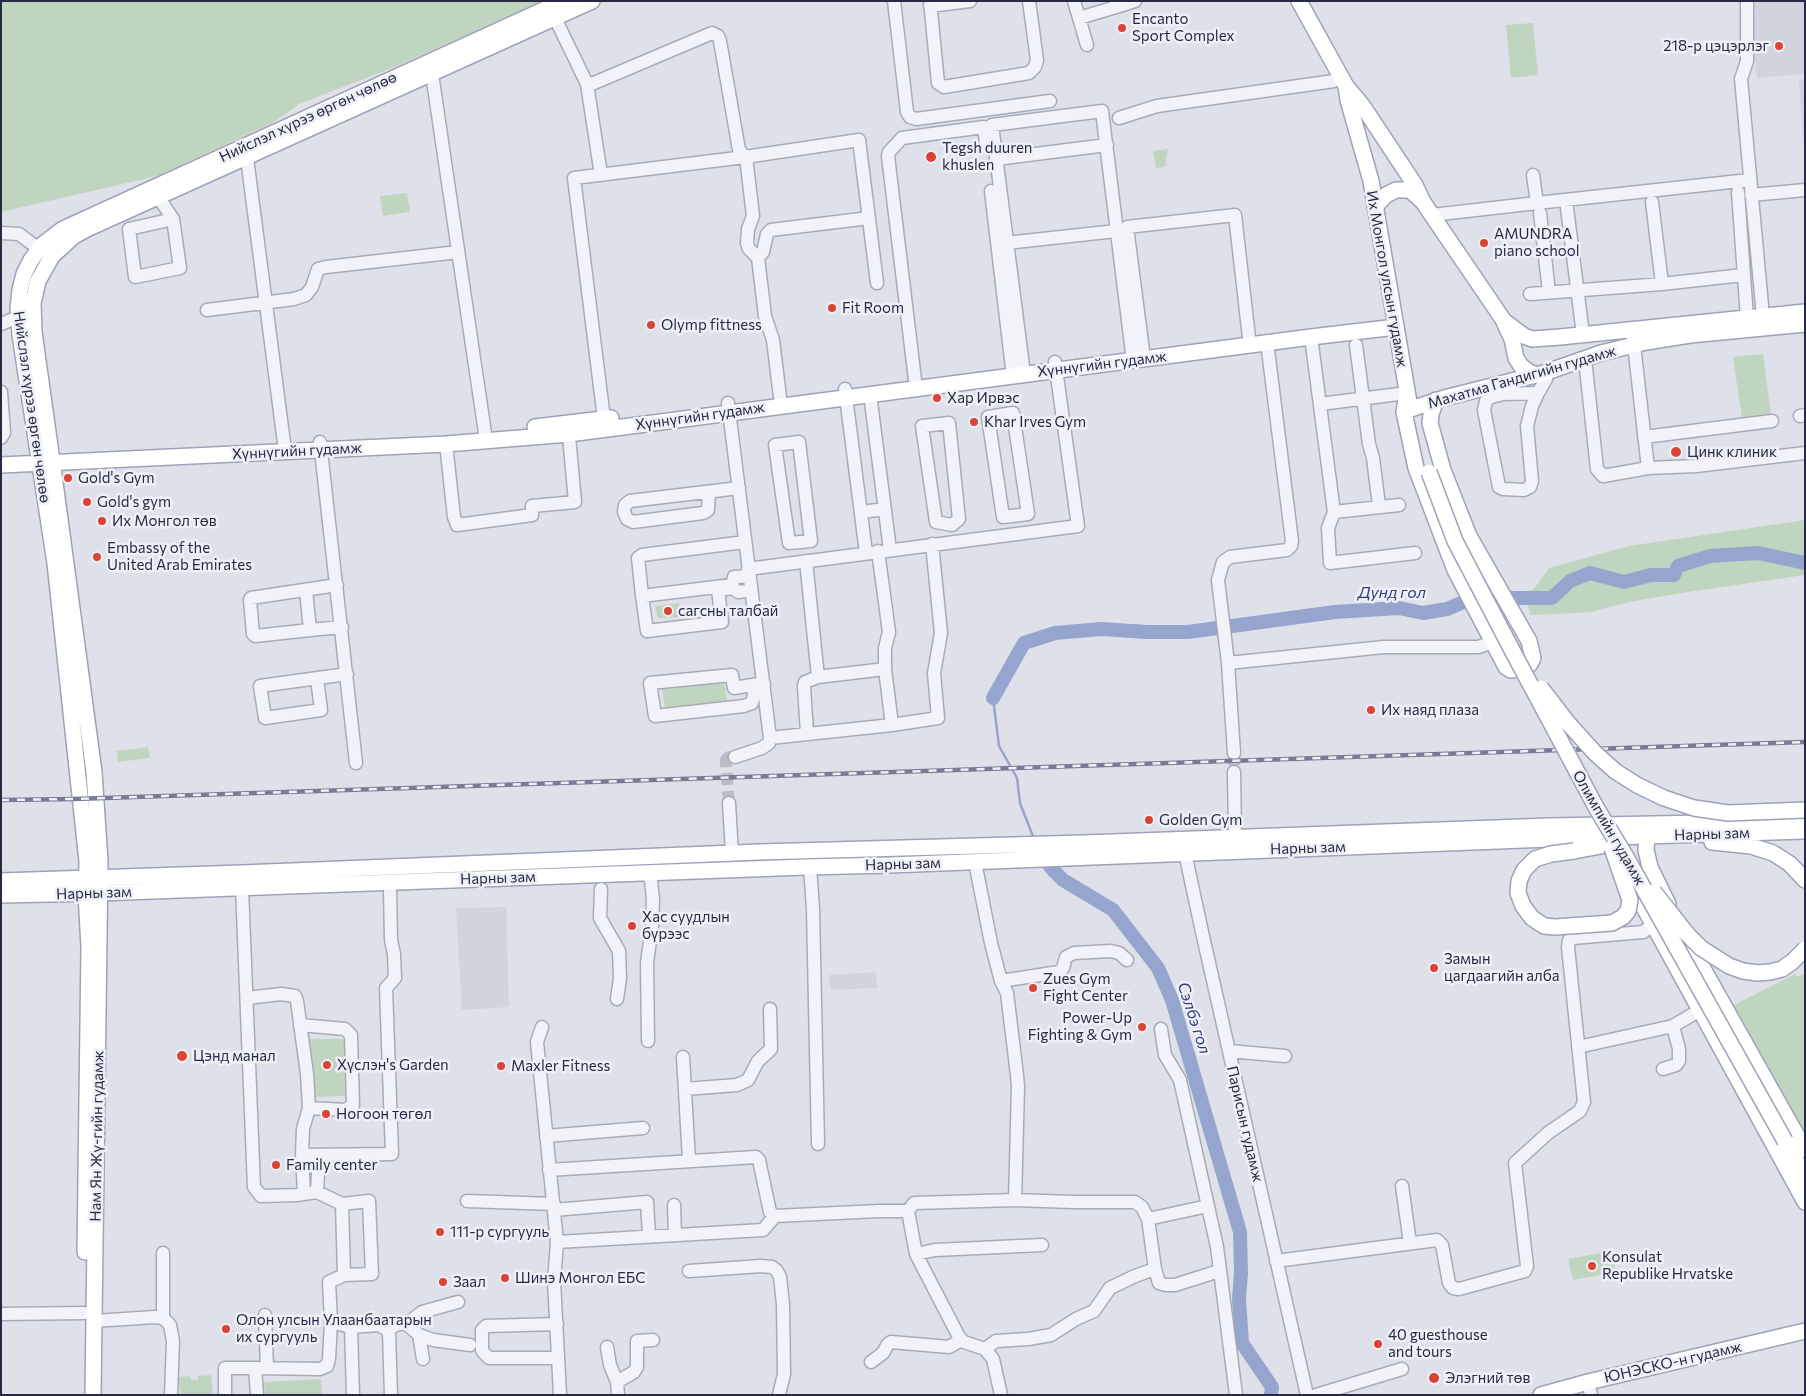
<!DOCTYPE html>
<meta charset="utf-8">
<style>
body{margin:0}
#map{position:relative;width:1806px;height:1396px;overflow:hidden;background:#dfe1ea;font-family:Commissioner,sans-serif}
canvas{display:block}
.frame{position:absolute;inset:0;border:2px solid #262a43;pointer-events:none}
</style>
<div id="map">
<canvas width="1806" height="1396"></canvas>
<div class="frame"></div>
</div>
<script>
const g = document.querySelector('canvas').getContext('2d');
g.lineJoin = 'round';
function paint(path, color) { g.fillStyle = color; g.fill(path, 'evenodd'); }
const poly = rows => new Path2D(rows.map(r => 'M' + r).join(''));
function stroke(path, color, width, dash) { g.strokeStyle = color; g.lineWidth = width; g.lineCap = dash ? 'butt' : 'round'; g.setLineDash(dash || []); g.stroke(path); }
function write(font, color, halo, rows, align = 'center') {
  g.font = font + ' Commissioner,sans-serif'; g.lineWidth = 5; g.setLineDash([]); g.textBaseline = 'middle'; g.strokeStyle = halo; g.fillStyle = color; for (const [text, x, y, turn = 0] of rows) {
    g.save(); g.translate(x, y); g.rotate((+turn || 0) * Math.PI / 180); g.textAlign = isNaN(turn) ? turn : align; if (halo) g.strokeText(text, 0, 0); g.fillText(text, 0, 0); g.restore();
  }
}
paint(poly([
 [1754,1,1805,1,1805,74,1757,78,1751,17,1755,16],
 [1805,79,1805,164,1799,80],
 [506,907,509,1007,462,1010,456,908],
 [876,972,877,988,831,990,829,975]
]), '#d1d3df');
paint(poly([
 [1,1,543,1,397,66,299,104,274,122,157,176,1,212],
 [1533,23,1538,75,1511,78,1506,25],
 [1168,149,1165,167,1156,168,1153,151],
 [407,193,410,212,383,216,380,196],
 [1763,354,1771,416,1742,419,1733,357],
 [1805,520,1805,575,1681,593,1629,602,1591,612,1556,614,1531,615,1524,592,1534,589,1549,568,1629,546],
 [679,603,680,617,658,618,655,606],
 [724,680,727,701,665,708,662,687],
 [148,747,150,758,118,762,117,751],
 [1805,973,1805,1135,1734,1005,1795,974,1797,977],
 [309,1039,344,1039,345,1096,309,1097],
 [1611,1251,1616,1272,1573,1280,1568,1259],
 [211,1375,213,1395,180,1395,179,1377,190,1376,191,1380,198,1380,198,1376],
 [321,1379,322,1395,265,1395,264,1382]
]), '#c0d5bf');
stroke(poly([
 [993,698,999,746,1017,778,1020,803,1034,839]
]), '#96a5ce', 2.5);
stroke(poly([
 [993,698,1024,643,1055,633,1101,629,1147,632,1188,632,1335,612,1399,608,1423,613,1447,609,1473,598,1552,598,1570,581,1590,573,1624,582,1651,575,1674,575,1678,566,1710,556,1758,553,1805,563],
 [1040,853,1053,870,1063,880,1113,910,1158,968,1172,1000,1240,1232,1241,1273,1239,1299,1242,1343,1272,1387,1271,1395]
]), '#96a5ce', 14);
stroke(poly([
 [1234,753,1234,772],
 [729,803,726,765,726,760,729,757,735,757]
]), '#babcc9', 12, [12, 6]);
const minor = poly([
 [894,1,907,112,910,117,916,119,1050,101],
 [930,1,938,83,944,87,1029,73,1035,67,1037,60,1029,1],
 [1074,1,1087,45],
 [1115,1,1116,7,1135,1],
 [1747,1,1747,61,1741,79,1763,316],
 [930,6,970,1],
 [555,18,587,84,594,83,712,33,718,36,720,41,739,150,745,157],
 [1079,18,1116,7],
 [432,74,485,433],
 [587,84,601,175],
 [1119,118,1157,106,1334,81,1341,78],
 [746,157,753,216,748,229,747,243,749,249,758,258,765,316,773,340,780,397],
 [247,158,284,443],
 [996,159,1107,145],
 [991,191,1012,368],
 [1738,192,1747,318],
 [1751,195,1805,190],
 [159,198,173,219,180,268,135,277,129,229,173,219],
 [1652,202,1662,284],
 [1537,203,1749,180],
 [1567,208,1583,335],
 [1540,213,1549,292],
 [1432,215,1537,203,1533,175],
 [1,233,19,234,39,249],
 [1006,243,1116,231],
 [758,258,763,252,767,234,771,230,869,218],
 [1530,294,1662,284,1743,275],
 [207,310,294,299,306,295,312,287,318,269,326,267,458,252],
 [1,324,18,317],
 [1633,336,1648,468],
 [1311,337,1334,512,1328,528,1330,563,1415,553],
 [1356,345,1369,444,1373,458,1379,506],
 [1143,351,1127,227,1235,215,1249,338],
 [1585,359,1597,469,1603,476,1648,468,1696,466,1805,453],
 [1023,366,992,125,1102,111,1132,353],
 [915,380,888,156,889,152,902,138,984,127,986,144],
 [845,389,866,553],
 [1,392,4,433,1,438],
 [1538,393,1504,394,1491,397,1486,401,1484,410,1499,487,1503,489,1524,490,1530,487,1532,481,1527,426,1532,406,1538,393,1546,379,1544,373],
 [870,394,890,550],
 [728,403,770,738,769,743,762,748,735,757],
 [1320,404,1407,393],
 [1013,413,1028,514,1003,517,988,417,1013,413],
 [1800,416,1805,415],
 [604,419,574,178,745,157,859,140,877,283],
 [949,423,959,519,952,525,936,522,922,426,949,423],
 [1644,437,1772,421],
 [320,442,356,763],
 [799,442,811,541,789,543,775,445,799,442],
 [446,444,454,517,457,525,532,515,532,506,575,502,568,425],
 [709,492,708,510,703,513,633,522,627,519,624,512,625,505,630,501,739,488],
 [861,512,885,509],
 [1334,512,1399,505],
 [806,561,818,677],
 [748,569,1078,526,1055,362],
 [749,576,734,577,732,585,642,596,647,631,722,622,718,590,733,588,738,592,747,591,751,588],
 [306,590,310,630,255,636,253,634,250,600,251,598,337,585],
 [642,596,638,558,642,555,745,542],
 [310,630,342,627],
 [1228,663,1218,580,1223,562,1230,557,1287,550,1291,546,1292,541,1267,342],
 [317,679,321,710,265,718,260,686,347,674],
 [752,685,754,694,752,703,744,706,655,716,650,683,732,675,734,688,752,685,759,684,764,684],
 [892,725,938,718,934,673,941,633,932,544],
 [807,734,804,686,805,682,818,677,885,669],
 [770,738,892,725,885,669,885,648,889,632,878,551],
 [1234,753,1228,663,1384,647,1478,647,1494,642],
 [1234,772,1235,837],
 [729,803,732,853],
 [1185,853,1202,932,1307,1395],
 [975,862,991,943,1001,981,1007,993,1017,1075,1018,1087,1015,1200,914,1203,908,1211,916,1254,959,1337,964,1342,985,1349,993,1359,1001,1395],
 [810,866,813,909,818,1144],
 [647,873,651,880,653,899,652,926,647,963,648,1041],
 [242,888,254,1187,261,1196,296,1195,317,1192,342,1204,369,1201,372,1274,344,1275,329,1282,331,1322,351,1327,379,1325,387,1330,389,1333,391,1395],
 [601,889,600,918,619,951,620,978,617,999],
 [1001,981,1059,972,1063,968,1066,957,1074,953,1111,951,1119,953,1127,960],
 [247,998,281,994,295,996,297,1001,307,1074,309,1108,303,1129,302,1155],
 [300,1025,345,1029,351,1035,353,1105,346,1110,309,1108],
 [542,1027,537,1042,557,1242,554,1281,560,1395],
 [1161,1029,1165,1055,1180,1080,1217,1247,1236,1395],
 [1578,1047,1673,1026,1700,1010],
 [1229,1051,1285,1056],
 [683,1057,689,1160],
 [1663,1069,1676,1065,1679,1061,1679,1049,1673,1026],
 [685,1089,737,1085,748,1080,758,1061,771,1049,770,1009],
 [546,1136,643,1128],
 [549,1170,756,1157,759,1160,770,1212,775,1216,879,1211,908,1211],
 [1402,1186,1410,1243],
 [317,1192,319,1155],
 [304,1194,302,1155,392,1154,386,988,395,978,394,954,391,940,390,889],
 [1015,1200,1073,1202,1135,1202,1142,1207,1148,1219,1208,1206],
 [467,1201,554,1204],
 [342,1204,344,1275],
 [674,1205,675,1235],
 [554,1210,647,1202,649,1236],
 [1148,1219,1155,1269],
 [557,1242,763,1230,775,1216],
 [916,1254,935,1250,1042,1245],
 [1276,1261,1437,1240,1442,1245,1449,1283,1453,1288,1459,1289,1525,1271,1527,1266,1515,1163,1548,1133,1580,1111,1584,1102,1568,947,1569,940,1573,938,1643,932,1653,925],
 [689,1271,761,1266,772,1267,777,1271,780,1277,783,1304,784,1374,779,1395],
 [1,1314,85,1313],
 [265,1315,267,1368],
 [163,1318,163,1253],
 [94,1321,155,1317,163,1318,170,1325,173,1341,171,1395],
 [407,1324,422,1312,458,1302],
 [557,1324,486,1326,482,1330,482,1350,484,1353,489,1358,558,1358],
 [351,1327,353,1395],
 [387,1330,398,1324,407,1324,419,1335,433,1340,470,1345],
 [419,1335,423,1359],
 [607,1347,610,1365,617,1382,618,1395],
 [985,1349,996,1341,1028,1339,1051,1335,1076,1319,1094,1311,1110,1288,1135,1276,1155,1269,1159,1283,1166,1285,1175,1285,1219,1271],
 [871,1362,883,1353,888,1344,891,1342,949,1347,961,1340],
 [255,1368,320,1369,327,1366,329,1359,331,1322],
 [617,1382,634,1372,637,1367,637,1341,653,1340],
 [1588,1382,1591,1395],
 [225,1395,225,1368,255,1368,257,1395],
 [1316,1395,1402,1369]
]);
const major = poly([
 [1299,1,1346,86,1362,105,1415,185,1423,202,1504,321,1524,336,1532,339,1560,337,1805,312],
 [1346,87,1348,100,1371,181,1409,402],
 [1375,207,1386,195,1396,190,1410,190,1422,201],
 [1504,322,1512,339,1516,358,1521,366,1529,372,1537,375],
 [1407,393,1404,412,1416,468,1455,570,1506,667,1511,670,1524,669,1530,664,1533,658,1529,641,1469,536,1443,470,1430,423,1431,414,1436,400],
 [1411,409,1444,398,1544,373,1601,353,1646,342,1690,335,1805,324],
 [535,427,611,418],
 [1,465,446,444,569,434,1311,337,1396,327],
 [1647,836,1646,850,1650,867,1668,904],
 [1712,842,1751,846,1773,853,1790,864,1805,880],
 [1574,851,1617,843],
 [1625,873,1805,1202],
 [1,881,242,873,759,852,1084,843,1549,826,1757,822,1805,819],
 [1,895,99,893,805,867,890,865,1549,839,1805,831],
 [1683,933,1805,1150],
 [1785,1141,1805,1177],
 [85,1252,89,947,86,894,87,861,55,563,20,335,18,308,20,290,24,274,31,260,42,245,63,229,563,1],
 [93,1395,100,861,94,772,54,475,34,332,33,303,38,281,52,256,74,236,89,228,592,1],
 [1541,1395,1588,1382,1805,1331]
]);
stroke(minor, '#a8aab8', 15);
stroke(major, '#9da2b7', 18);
stroke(minor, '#f2f3f8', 12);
stroke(major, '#fff', 15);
const rail = poly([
 [1,800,74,799,1805,742]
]);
stroke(rail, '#777b95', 4.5);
stroke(rail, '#eff0f7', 2.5, [8]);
const majorBridge = poly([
 [1429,472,1455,541,1513,652,1597,809,1626,857,1785,1141],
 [1541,688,1568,723,1595,753,1615,771,1637,785,1664,798,1694,808,1728,813,1805,810],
 [1574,851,1551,854,1535,859,1524,870,1519,881,1518,893,1523,906,1532,918,1544,926,1555,927,1612,923,1623,917,1628,911,1630,900,1612,848],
 [1654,892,1687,934,1701,948,1729,966,1743,971,1758,973,1770,972,1782,969,1792,962,1805,949]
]);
stroke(majorBridge, '#9da2b7', 18, []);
stroke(majorBridge, '#fff', 15);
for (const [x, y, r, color] of [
 [1122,28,5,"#dc4337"],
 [1779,46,5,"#dc4337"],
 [931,157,6,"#dc4337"],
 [1484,243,5,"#dc4337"],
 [832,308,5,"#dc4337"],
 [651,325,5,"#dc4337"],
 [937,398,5,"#dc4337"],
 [974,422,5,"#dc4337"],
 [1676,452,6,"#dc4337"],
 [68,478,5,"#dc4337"],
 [87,502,5,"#dc4337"],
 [102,521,5,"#dc4337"],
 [97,557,5,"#dc4337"],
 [668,611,5,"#dc4337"],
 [1371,710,5,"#dc4337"],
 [1149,820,5,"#dc4337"],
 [632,926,5,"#dc4337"],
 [1434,968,5,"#dc4337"],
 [1033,988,5,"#dc4337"],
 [1142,1027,5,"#dc4337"],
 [182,1056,6,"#dc4337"],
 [327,1065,5,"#dc4337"],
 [501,1066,5,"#dc4337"],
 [326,1114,5,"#dc4337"],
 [276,1165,5,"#dc4337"],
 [440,1232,5,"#dc4337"],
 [1592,1266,5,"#dc4337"],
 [505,1278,5,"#dc4337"],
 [443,1282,5,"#dc4337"],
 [226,1329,5,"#dc4337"],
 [1378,1344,5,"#dc4337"],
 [1434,1378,6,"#dc4337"]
]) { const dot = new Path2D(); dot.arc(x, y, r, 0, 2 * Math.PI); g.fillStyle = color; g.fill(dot); stroke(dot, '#eff0f7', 2); }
write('15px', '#262a43', '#eff0f7', [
 ["Encanto",1132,19],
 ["Sport Complex",1132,36],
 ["218-р цэцэрлэг",1769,46,"right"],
 ["Tegsh duuren",942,148],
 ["khuslen",942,165],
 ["AMUNDRA",1494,234],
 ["piano school",1494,251],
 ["Fit Room",842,308],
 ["Olymp fittness",661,325],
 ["Хар Ирвэс",947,398],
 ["Khar Irves Gym",984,422],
 ["Цинк клиник",1687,452],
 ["Gold's Gym",78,478],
 ["Gold's gym",97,502],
 ["Их Монгол төв",112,521],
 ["Embassy of the",107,548],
 ["United Arab Emirates",107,565],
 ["сагсны талбай",678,611],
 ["Их наяд плаза",1381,710],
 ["Golden Gym",1159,820],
 ["Хас суудлын",642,917],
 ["бүрээс",642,934],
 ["Замын",1444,959],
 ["цагдаагийн алба",1444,976],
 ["Zues Gym",1043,979],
 ["Fight Center",1043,996],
 ["Power-Up",1132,1018,"right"],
 ["Fighting & Gym",1132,1035,"right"],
 ["Цэнд манал",193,1056],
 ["Хүслэн's Garden",337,1065],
 ["Maxler Fitness",511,1066],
 ["Ногоон төгөл",336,1114],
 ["Family center",286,1165],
 ["111-р сургууль",450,1232],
 ["Konsulat",1602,1257],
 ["Republike Hrvatske",1602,1274],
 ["Шинэ Монгол ЕБС",515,1278],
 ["Заал",453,1282],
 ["Олон улсын Улаанбаатарын",236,1320],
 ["их сургууль",236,1337],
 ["40 guesthouse",1388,1335],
 ["and tours",1388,1352],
 ["Элэгний төв",1445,1378]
], 'left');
write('15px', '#262a43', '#eff0f7', [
 ["Нийслэл хүрээ өргөн чөлөө",308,117,-25],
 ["Их Монгол улсын гудамж",1387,279,80],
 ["Хүннүгийн гудамж",1102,364,-7],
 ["Махатма Гандигийн гудамж",1522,377,-16],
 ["Нийслэл хүрээ өргөн чөлөө",32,407,82],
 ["Хүннүгийн гудамж",700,416,-8],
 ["Хүннүгийн гудамж",297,451,-3],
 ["Олимпийн гудамж",1609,828,60],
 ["Нарны зам",1712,834,-2],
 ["Нарны зам",1308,848,-2],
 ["Нарны зам",903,864,-2],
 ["Нарны зам",498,878,-2],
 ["Нарны зам",94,893,-2],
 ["Парисын гудамж",1245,1124,77],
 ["Нам Ян Жү-гийн гудамж",97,1136,-89],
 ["ЮНЭСКО-н гудамж",1673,1362,-13]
]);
write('italic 16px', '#2c3d7b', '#eff0f7', [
 ["Дунд гол",1392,593],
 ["Сэлбэ гол",1194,1018,72]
]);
</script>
